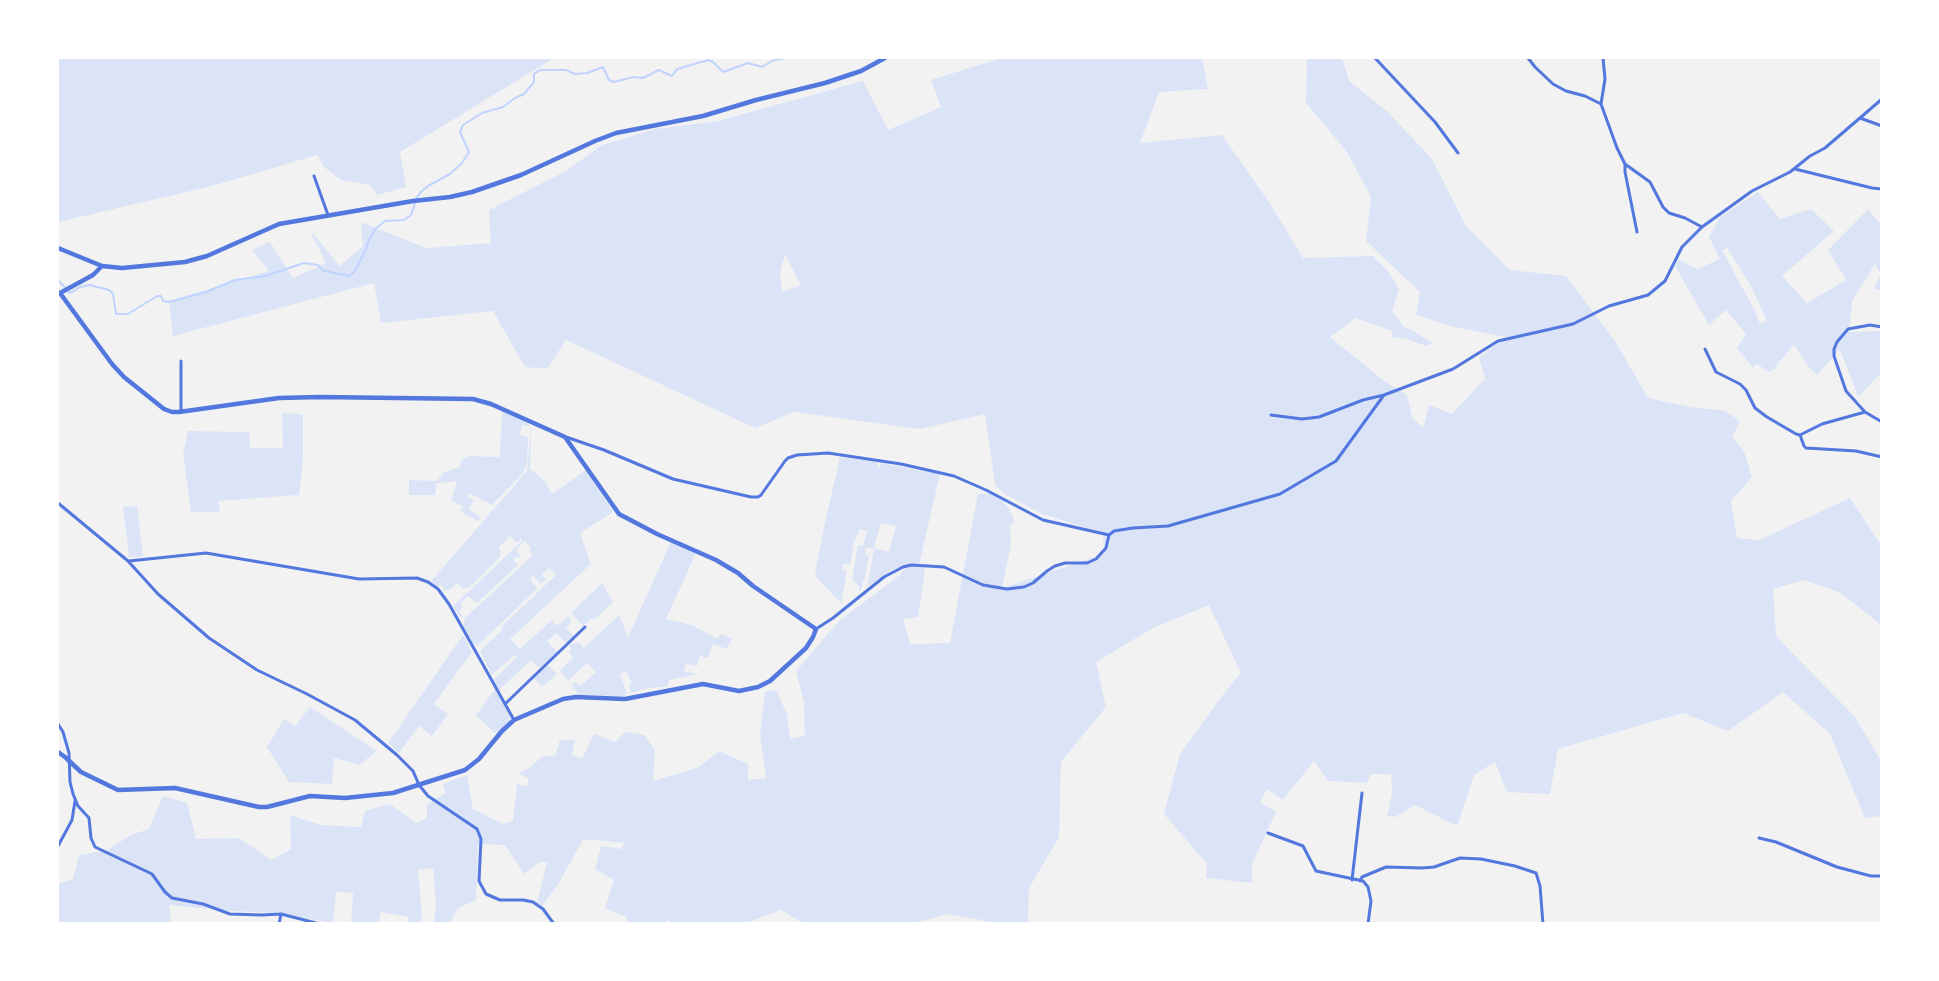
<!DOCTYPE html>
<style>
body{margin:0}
#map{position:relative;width:1939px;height:981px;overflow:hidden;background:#f2f2f2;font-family:"DejaVu Sans",sans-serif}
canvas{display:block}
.frame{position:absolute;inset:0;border:59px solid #fff;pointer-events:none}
</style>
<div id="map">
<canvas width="1939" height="981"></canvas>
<div class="frame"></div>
</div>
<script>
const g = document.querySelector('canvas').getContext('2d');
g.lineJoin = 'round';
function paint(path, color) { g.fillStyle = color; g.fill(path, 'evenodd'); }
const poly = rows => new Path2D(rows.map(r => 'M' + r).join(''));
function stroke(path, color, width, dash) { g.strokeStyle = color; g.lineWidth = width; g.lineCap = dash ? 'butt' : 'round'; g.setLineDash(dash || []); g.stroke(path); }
paint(poly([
 [58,58,554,58,400,152,406,187,377,195,370,185,341,180,324,167,317,155,212,186,58,222],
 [1001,58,1202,58,1208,89,1159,92,1140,143,1222,135,1269,202,1303,258,1373,256,1388,271,1399,289,1392,311,1404,327,1410,329,1433,343,1426,346,1404,338,1393,338,1392,331,1356,318,1330,337,1383,380,1407,395,1412,417,1423,428,1429,405,1452,414,1485,379,1479,357,1506,337,1454,327,1416,315,1420,292,1366,241,1371,197,1347,152,1306,103,1307,58,1342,58,1349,81,1388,112,1432,159,1466,226,1510,270,1566,276,1615,341,1648,398,1691,407,1725,411,1740,421,1732,437,1744,451,1752,477,1731,501,1737,538,1759,540,1850,498,1881,545,1881,625,1841,593,1804,580,1773,589,1776,636,1855,717,1881,761,1881,816,1865,818,1830,734,1783,692,1728,731,1683,713,1558,749,1550,794,1507,792,1495,762,1474,775,1457,826,1415,805,1395,817,1387,816,1392,793,1391,774,1371,774,1367,783,1328,781,1314,761,1283,800,1267,789,1260,802,1276,812,1252,864,1252,883,1206,878,1207,864,1164,814,1180,754,1225,692,1241,673,1209,605,1153,628,1096,662,1106,707,1061,762,1059,837,1029,888,1028,923,990,923,982,920,947,914,914,923,803,923,781,910,746,923,672,923,668,920,666,923,629,923,626,917,605,908,614,880,595,869,601,846,622,849,624,843,597,840,583,840,557,886,542,906,537,902,547,862,540,862,524,874,505,845,478,844,476,900,458,908,450,923,434,923,436,904,433,868,418,870,422,915,420,923,409,923,408,917,381,912,379,923,351,923,353,893,336,892,333,923,279,913,230,911,169,905,171,923,58,924,58,884,73,879,79,855,107,850,131,835,149,829,163,796,187,803,196,839,239,838,271,860,291,849,290,815,321,825,361,827,365,811,390,804,416,823,427,818,427,804,446,793,443,784,467,775,473,809,503,824,513,821,517,784,527,787,529,779,518,773,528,769,543,756,555,755,560,740,575,740,572,754,582,759,594,734,615,742,625,732,644,735,655,750,653,781,699,767,719,751,748,764,748,780,766,778,760,734,765,692,776,690,787,714,790,739,805,736,804,703,796,671,840,620,900,575,906,565,891,570,867,587,874,549,866,547,865,554,869,556,865,579,863,580,861,591,859,590,859,587,852,579,858,545,863,546,867,531,860,529,854,542,850,565,843,564,842,570,847,571,841,603,817,578,815,573,823,532,840,457,878,462,877,467,880,467,881,463,940,474,919,565,925,568,918,617,903,619,910,644,950,643,978,494,994,493,1008,507,1015,521,1010,527,1011,545,1002,588,1104,554,1103,533,1042,514,1005,494,995,485,985,414,920,429,794,412,755,428,566,340,547,369,525,367,493,311,381,323,374,283,173,336,169,301,269,271,252,250,270,242,293,278,326,263,309,229,340,266,363,246,361,222,426,248,491,243,489,210,566,171,602,145,655,129,718,121,863,81,888,130,941,107,931,80],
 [785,255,801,285,782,292,780,272],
 [881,523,896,526,889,552,874,548],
 [1758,192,1780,219,1811,209,1834,231,1782,276,1807,303,1846,280,1828,250,1868,209,1881,225,1881,290,1874,289,1881,274,1875,264,1852,301,1849,332,1881,331,1881,377,1879,375,1858,397,1840,349,1817,375,1808,366,1794,345,1777,364,1777,368,1768,372,1756,363,1753,368,1737,348,1746,334,1726,310,1709,325,1675,266,1678,259,1697,269,1720,259,1709,237,1720,217],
 [1727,248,1751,286,1767,321,1760,324,1755,311,1722,250],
 [502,410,528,421,529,426,522,425,520,435,528,437,527,463,522,474,492,505,469,493,468,497,474,500,469,509,480,517,478,521,460,511,463,506,451,501,457,481,437,483,435,495,409,495,409,480,437,481,443,473,460,467,461,460,470,456,500,457],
 [282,413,303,414,303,462,299,495,218,501,220,512,191,512,183,453,188,431,249,432,250,448,283,448],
 [531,424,530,469,545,481,552,494,586,470,613,512,580,533,591,564,510,639,520,649,552,620,557,626,568,616,572,621,566,628,574,636,566,643,556,633,547,641,557,652,539,668,531,660,499,690,493,680,517,657,514,655,492,675,480,651,501,631,503,629,501,627,556,575,549,568,542,575,546,579,541,584,533,576,530,579,537,589,477,646,475,643,473,643,463,625,465,622,464,619,533,555,529,550,531,548,525,541,516,550,521,557,519,558,517,556,513,560,518,565,477,603,468,596,460,604,463,607,459,611,463,616,461,618,453,606,523,540,521,539,517,543,510,536,499,547,501,555,499,558,468,589,467,587,464,589,457,583,449,590,443,591,444,588,441,585,437,587,431,581,527,471],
 [137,506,143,557,127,557,129,555,123,507],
 [671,542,696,553,666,619,692,625,717,639,720,634,732,638,727,649,713,644,708,658,700,656,697,666,686,664,684,672,695,673,695,675,669,680,668,686,644,689,631,693,629,685,632,683,626,671,620,674,627,694,625,694,625,696,579,695,572,685,575,682,581,686,596,672,587,663,568,681,560,670,573,658,569,652,572,649,569,646,573,642,575,644,578,642,584,648,619,615,628,637],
 [602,583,613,602,594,620,592,618,583,626,571,613],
 [463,635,472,652,434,704,448,714,432,736,419,726,399,753,388,743],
 [548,665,557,674,542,687,534,678],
 [495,689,511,716,509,722,496,734,476,715],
 [310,707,377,751,359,765,334,758,332,784,289,782,267,747,284,719,295,726]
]), '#dbe4f7');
stroke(poly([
 [58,280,70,293,80,287,90,285,109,290,113,294,116,314,128,314,157,296,161,296,163,301,169,302,206,292,235,280,265,276,304,263,318,265,324,271,349,276,355,271,366,249,369,240,375,229,385,221,404,220,411,215,417,197,422,191,428,186,450,174,462,163,469,152,460,132,463,125,482,113,503,107,515,98,524,94,534,82,534,74,540,70,566,70,575,74,587,73,603,67,609,80,614,82,633,77,643,78,659,70,672,76,676,70,681,68,708,60,713,62,723,72,748,63,762,67,774,60,788,58]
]), '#bfd3fe', 2);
stroke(poly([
 [1375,58,1435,122,1458,153],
 [1528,58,1535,67,1553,84,1566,91,1585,96,1601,104,1617,148,1625,164,1650,182,1663,207,1669,213,1685,218,1702,227],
 [1601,104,1605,79,1603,58],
 [1860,118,1882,126],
 [1625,164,1625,172,1637,232],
 [1795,169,1872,188,1882,189],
 [314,176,328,215],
 [1882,327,1870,325,1848,329,1837,342,1834,349,1834,356,1846,391,1865,412,1882,422],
 [1705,349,1716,372,1740,384,1746,390,1755,408,1767,417,1796,434,1800,435,1822,424,1865,412],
 [181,412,181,361],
 [1271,415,1302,419,1319,417,1363,400,1384,395,1453,369,1498,341,1573,324,1609,306,1648,295,1665,281,1682,247,1702,227,1752,191,1790,172,1810,156,1825,148,1882,99],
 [1800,435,1804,446,1806,448,1856,451,1882,457],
 [566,437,604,450,673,479,751,497,758,497,761,495,785,461,788,458,797,455,828,453,901,464,954,476,986,490,1043,520,1109,535],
 [58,503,128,561,158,594,209,638,257,670,307,694,355,720,397,755,413,771,419,785,428,796,477,829,481,839,479,881,486,894,500,900,523,900,533,902,543,909,554,924],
 [129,561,206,553,359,579,417,578,428,582,438,589,449,604,514,720],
 [816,629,833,618,884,577,903,567,911,565,944,567,983,585,1007,589,1024,587,1033,583,1047,571,1055,566,1065,563,1087,563,1096,559,1106,548,1109,535,1114,531,1133,528,1168,526,1280,494,1336,461,1384,395],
 [505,704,585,627],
 [58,724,63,732,69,753,70,782,73,794,78,806,89,818,91,838,95,847,152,874,165,892,172,898,203,904,230,914,262,915,281,914,320,924],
 [1268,833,1303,846,1316,871,1363,881,1368,887,1371,901,1368,924],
 [1759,838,1776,842,1837,867,1871,876,1882,876],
 [58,846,72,820,75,801],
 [1352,880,1362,793],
 [1360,881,1362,877,1386,867,1422,868,1434,867,1460,858,1481,859,1515,866,1536,873,1540,886,1543,924],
 [279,924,281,914]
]), '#5277de', 3);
stroke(poly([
 [58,248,102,266,122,268,185,262,207,256,279,224,413,201,450,197,472,192,521,175,595,141,616,133,703,116,756,100,825,83,861,71,885,58],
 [58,752,65,757,81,772,118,790,175,788,259,807,267,807,310,796,345,798,393,793,465,770,479,759,502,731,514,720,563,699,576,697,625,699,703,684,739,691,758,687,770,681,806,648,813,637,816,629,753,586,738,573,716,560,657,534,619,514,565,437,491,404,473,399,320,397,279,398,179,412,172,412,164,409,124,377,112,364,60,293,93,275,102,266]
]), '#5277de', 4.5);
</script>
